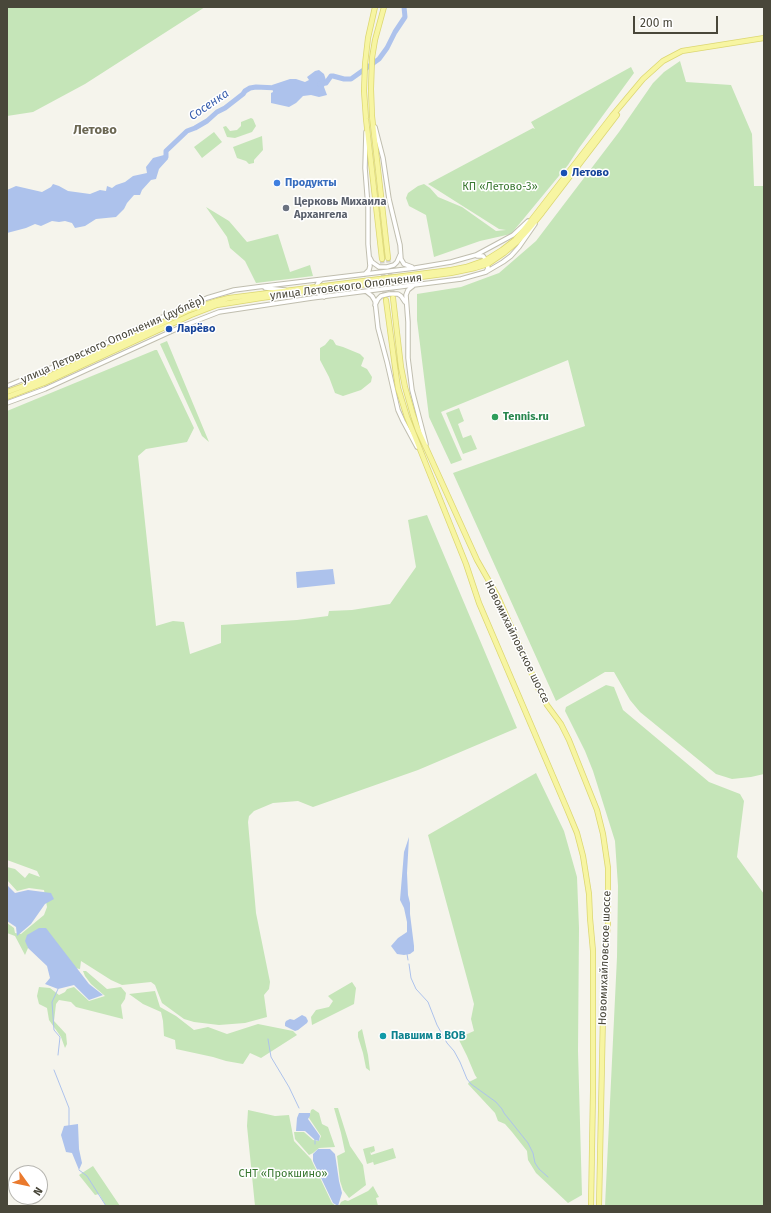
<!DOCTYPE html>
<meta charset="utf-8">
<style>
body{margin:0}
#map{position:relative;width:771px;height:1213px;overflow:hidden;background:#f5f4ec;font-family:"Fira Sans",sans-serif}
canvas{display:block}
.frame{position:absolute;inset:0;border:8px solid #49473a;pointer-events:none}
.north{position:absolute;left:8px;top:1165px;width:40px;height:40px;box-sizing:border-box;background:#fff;border:1px solid #b6b5b0;border-radius:50%;rotate:123deg;font-size:11px;font-weight:700;line-height:16px;text-align:center;color:#49473a}
.north::after{content:'';display:block;margin:auto;width:14px;height:18px;background:#ea7a2d;clip-path:polygon(50% 0,100% 100%,50% 72%,0 100%)}
.scale{position:absolute;left:633px;top:16px;width:85px;height:18px;box-sizing:border-box;border:2px solid #49473a;border-top:0;padding-left:5px;font-size:12px;line-height:14px;white-space:nowrap;color:#49473a;-webkit-text-stroke:3px #fff;paint-order:stroke}
</style>
<div id="map">
<canvas width="771" height="1213"></canvas>
<div class="frame"></div>
<div class="north">N</div>
<div class="scale">200 m</div>
</div>
<script>
const g = document.querySelector('canvas').getContext('2d');
g.lineJoin = 'round';
function paint(path, color) { g.fillStyle = color; g.fill(path, 'evenodd'); }
const poly = rows => new Path2D(rows.map(r => 'M' + r).join(''));
function stroke(path, color, width, dash) { g.strokeStyle = color; g.lineWidth = width; g.lineCap = dash ? 'butt' : 'round'; g.setLineDash(dash || []); g.stroke(path); }
function write(font, color, halo, rows, align = 'center') {
  g.font = font + ' "Fira Sans",sans-serif'; g.lineWidth = 3; g.setLineDash([]); g.textBaseline = 'middle'; g.strokeStyle = halo; g.fillStyle = color; for (const [text, x, y, turn = 0] of rows) {
    g.save(); g.translate(x, y); g.rotate((+turn || 0) * Math.PI / 180); g.textAlign = isNaN(turn) ? turn : align; if (halo) g.strokeText(text, 0, 0); g.fillText(text, 0, 0); g.restore();
  }
}
paint(poly([
 [7,7,205,7,85,84,33,112,7,116],
 [680,61,686,82,731,85,752,134,754,186,764,186,764,774,751,777,732,779,716,774,640,712,630,700,614,672,605,672,556,701,453,473,585,426,568,360,441,412,462,460,451,464,429,417,417,320,417,294,461,287,499,273,536,241,619,132,653,83,664,72],
 [631,67,634,73,579,148,568,165,511,234,480,241,434,257,426,215,409,206,406,198,408,193,418,186,424,184,430,188,438,197,462,207,496,231,506,230,499,229,428,184,533,128,535,129,531,122],
 [251,118,253,119,256,126,252,132,235,138,227,137,223,127,226,126,230,131,237,130,241,126,241,122],
 [214,132,222,142,202,158,194,147],
 [262,136,263,150,254,160,254,163,249,164,246,161,237,158,233,147],
 [206,207,229,221,247,242,278,234,290,272,310,265,313,276,256,283,245,261,230,248,227,237],
 [330,339,333,340,336,345,343,347,360,354,364,358,361,366,367,369,372,377,371,382,361,390,343,396,335,393,329,377,320,360,320,348,325,345],
 [167,341,209,442,202,436,160,344],
 [155,350,157,350,194,428,187,442,146,449,138,456,156,626,173,621,184,622,190,654,221,643,221,625,297,620,328,616,329,611,352,610,390,604,416,567,408,520,427,515,517,728,418,770,313,807,298,801,273,803,254,811,249,816,248,822,256,913,270,982,269,989,264,995,267,1017,245,1023,219,1025,194,1022,184,1019,162,1003,155,985,151,982,122,985,111,980,81,961,80,969,74,968,27,940,28,948,25,955,15,936,7,933,7,923,14,928,15,933,21,934,44,915,47,907,44,890,29,888,17,891,7,880,7,867,15,869,25,878,29,873,40,877,37,871,7,860,7,411],
 [459,408,464,421,458,424,463,438,471,435,477,449,463,454,446,413],
 [606,685,614,687,623,710,709,782,740,794,744,801,737,857,764,894,764,1206,605,1206,617,957,618,886,615,841,593,771,585,751,565,711,566,707],
 [536,773,564,831,577,877,579,928,578,1051,582,1195,568,1203,536,1173,528,1160,527,1151,512,1132,505,1124,498,1121,495,1113,468,1084,469,1082,477,1078,475,1075,467,1056,458,1038,474,1031,471,1019,474,1004,428,835],
 [83,971,86,971,107,989,121,987,126,993,125,999,121,1005,123,1019,76,1007,71,1002,59,1000,56,1004,54,1021,66,1034,67,1044,65,1048,61,1037,49,1020,47,1008,39,1004,37,996,39,987,50,988,59,995,65,992,67,989,74,987,89,1001,105,996,91,984,85,976],
 [352,982,356,988,354,1004,312,1025,311,1017,316,1010,329,1007,333,1001,328,996],
 [155,991,160,1007,176,1016,194,1030,208,1027,227,1034,258,1024,293,1031,297,1035,261,1058,250,1053,243,1064,226,1061,213,1057,176,1049,175,1040,164,1036,163,1021,161,1012,143,1004,129,994],
 [362,1029,368,1055,370,1071,366,1068,363,1053,358,1037,358,1032],
 [334,1108,338,1108,350,1146,363,1165,366,1185,349,1198,343,1190,340,1181,337,1156,345,1152,341,1133],
 [313,1109,319,1113,322,1124,328,1127,335,1147,319,1148,313,1153,309,1155,295,1139,294,1132,304,1132,313,1140,319,1141,321,1136,309,1118,311,1110],
 [248,1110,275,1116,289,1115,294,1141,311,1159,332,1203,336,1206,255,1206,247,1126],
 [374,1146,375,1151,371,1153,370,1151,371,1155,393,1148,396,1158,374,1165,372,1158,373,1162,367,1164,363,1149],
 [93,1166,120,1206,106,1206,99,1194,95,1195,79,1175],
 [373,1186,379,1197,376,1198,378,1206,339,1206,341,1202,345,1200,348,1201,368,1191]
]), '#c5e5b8');
paint(poly([
 [319,70,324,74,326,80,324,87,327,95,319,97,311,95,303,96,296,103,289,107,271,103,271,93,273,92,272,85,290,79,296,79,305,82,309,80,307,77,315,71],
 [164,155,168,159,159,169,156,179,151,180,142,190,140,195,134,195,127,203,124,209,116,217,96,219,85,226,75,228,72,223,65,221,59,222,52,221,41,226,35,224,26,228,7,233,7,190,16,186,42,192,51,187,53,184,59,186,68,191,90,194,100,190,106,191,107,186,112,188,116,185,125,182,133,176,147,173,146,167,153,158],
 [333,569,335,584,297,588,296,572],
 [409,837,407,873,408,895,410,903,410,914,414,946,414,951,410,954,404,955,397,954,391,946,398,938,407,932,407,922,404,908,400,900,404,852],
 [7,885,15,893,28,890,51,893,54,899,45,904,31,924,17,936,16,927,7,921],
 [39,928,46,928,89,984,103,995,89,1000,74,985,58,989,45,984,50,978,47,966,28,948,25,941,27,935],
 [302,1015,306,1017,308,1021,307,1023,298,1030,295,1031,285,1026,285,1023,286,1021,290,1019,294,1020],
 [299,1113,310,1113,310,1116,308,1119,320,1136,319,1141,315,1140,305,1131,296,1131,297,1118],
 [78,1124,79,1149,82,1163,79,1170,72,1153,66,1152,61,1135,64,1126],
 [318,1149,330,1149,335,1154,339,1181,342,1193,338,1206,333,1203,313,1161,313,1154]
]), '#adc2ec');
stroke(poly([
 [407,954,408,960],
 [409,964,411,978,416,989,428,1002,437,1025,447,1043,454,1051,460,1062,467,1079,471,1084,496,1102,502,1109,504,1113,528,1143,533,1153,535,1163,539,1169,548,1177],
 [268,1039,271,1057,289,1087,299,1108],
 [58,1055,60,1037,54,1030,52,1002,58,989],
 [54,1070,69,1108,69,1126],
 [315,1144,315,1139],
 [79,1170,87,1176,106,1206]
]), '#adc2ec', 1);
stroke(poly([
 [320,84,326,83,331,76,333,76,344,79,351,79,379,59,387,48,395,32,405,17,404,7],
 [162,161,166,157,166,151,187,131,195,128,207,121,217,112,225,108,243,94,245,91,250,88,256,87,278,88]
]), '#adc2ec', 5);
stroke(poly([
 [388,258,393,297],
 [382,259,385,299]
]), '#d3d1c8', 4.5, [4.5, 2]);
const minor = poly([
 [375,127,383,158,389,199,400,245,401,259,404,264,412,267],
 [477,256,483,256,486,260,488,268,486,272],
 [370,258,372,262,379,267,387,267,394,265,397,262,400,255],
 [365,274,369,270,370,266,368,244,368,207,365,168,366,132],
 [321,280,318,283,316,287,319,294,324,297],
 [413,286,408,290,406,295,408,322,408,358,412,390,426,444],
 [265,288,285,290],
 [367,292,372,296,375,301,378,328,387,362,398,410,403,421,417,447],
 [375,305,378,299,381,296,389,294,398,294,401,296,405,302],
 [7,386,80,356,146,324,207,298,234,290,257,287,415,268,451,262,476,255,513,235,528,221],
 [7,403,45,389,183,326,219,312,312,298,461,279,486,272,503,262,511,256,519,247,535,224]
]);
const major = poly([
 [375,7,368,38,365,64,364,91,366,119,382,259],
 [384,7,375,40,372,58,371,89,372,116,388,258],
 [393,298,401,367,405,387,413,415,418,430,477,560,498,597,539,690,547,705,561,724,569,740,597,810,603,834,608,868,608,923,604,966,599,1206],
 [386,300,395,367,398,388,407,417,466,564,479,603,567,809,577,833,583,856,589,894,590,918,593,951,593,1091,591,1206],
 [7,392,43,379,138,335,189,310,217,301,229,298,451,270,466,267,486,260,502,250,515,240,526,227,612,116,643,79,663,61,682,51,764,38],
 [7,397,44,383,191,315,217,305,261,298,451,273,475,268,488,264,504,253,517,242,528,230,542,213,617,115]
]);
stroke(minor, '#c0beaf', 5.5);
stroke(major, '#dcd772', 6);
stroke(minor, '#fff', 3.5);
stroke(major, '#f7f5a2', 4.5);
for (const [x, y, r, color] of [
 [564,173,4,"#1a4fb4"],
 [277,183,4,"#3f7fe0"],
 [286,208,4,"#6b7280"],
 [169,329,4,"#1a4fb4"],
 [495,417,4,"#2e9e5b"],
 [383,1036,4,"#0f9aa8"]
]) { const dot = new Path2D(); dot.arc(x, y, r, 0, 2 * Math.PI); g.fillStyle = color; g.fill(dot); stroke(dot, '#fff', 1.5); }
write('bold 11px', '#164399', '#fff', [
 ["Летово",572,173],
 ["Ларёво",177,329]
], 'left');
write('bold 11px', '#366cbe', '#fff', [
 ["Продукты",285,183]
], 'left');
write('11px', '#397730', '#fff', [
 ["КП «Летово-3»",500,187],
 ["СНТ «Прокшино»",283,1174]
]);
write('bold 11px', '#5b616d', '#fff', [
 ["Церковь Михаила",294,202],
 ["Архангела",294,215]
], 'left');
write('11px', '#49473a', '#fff', [
 ["улица Летовского Ополчения",346,287,-7],
 ["улица Летовского Ополчения (дублёр)",113,340,-24],
 ["Новомихайловское шоссе",517,642,64],
 ["Новомихайловское шоссе",605,958,-88]
]);
write('bold 11px', '#27864d', '#fff', [
 ["Tennis.ru",503,417]
], 'left');
write('bold 11px', '#0d838f', '#fff', [
 ["Павшим в ВОВ",391,1036]
], 'left');
write('italic 12px', '#395fae', '#fff', [
 ["Сосенка",209,105,-34]
]);
write('bold 13px', '#6b6752', '#fff', [
 ["Летово",95,130]
]);
</script>
